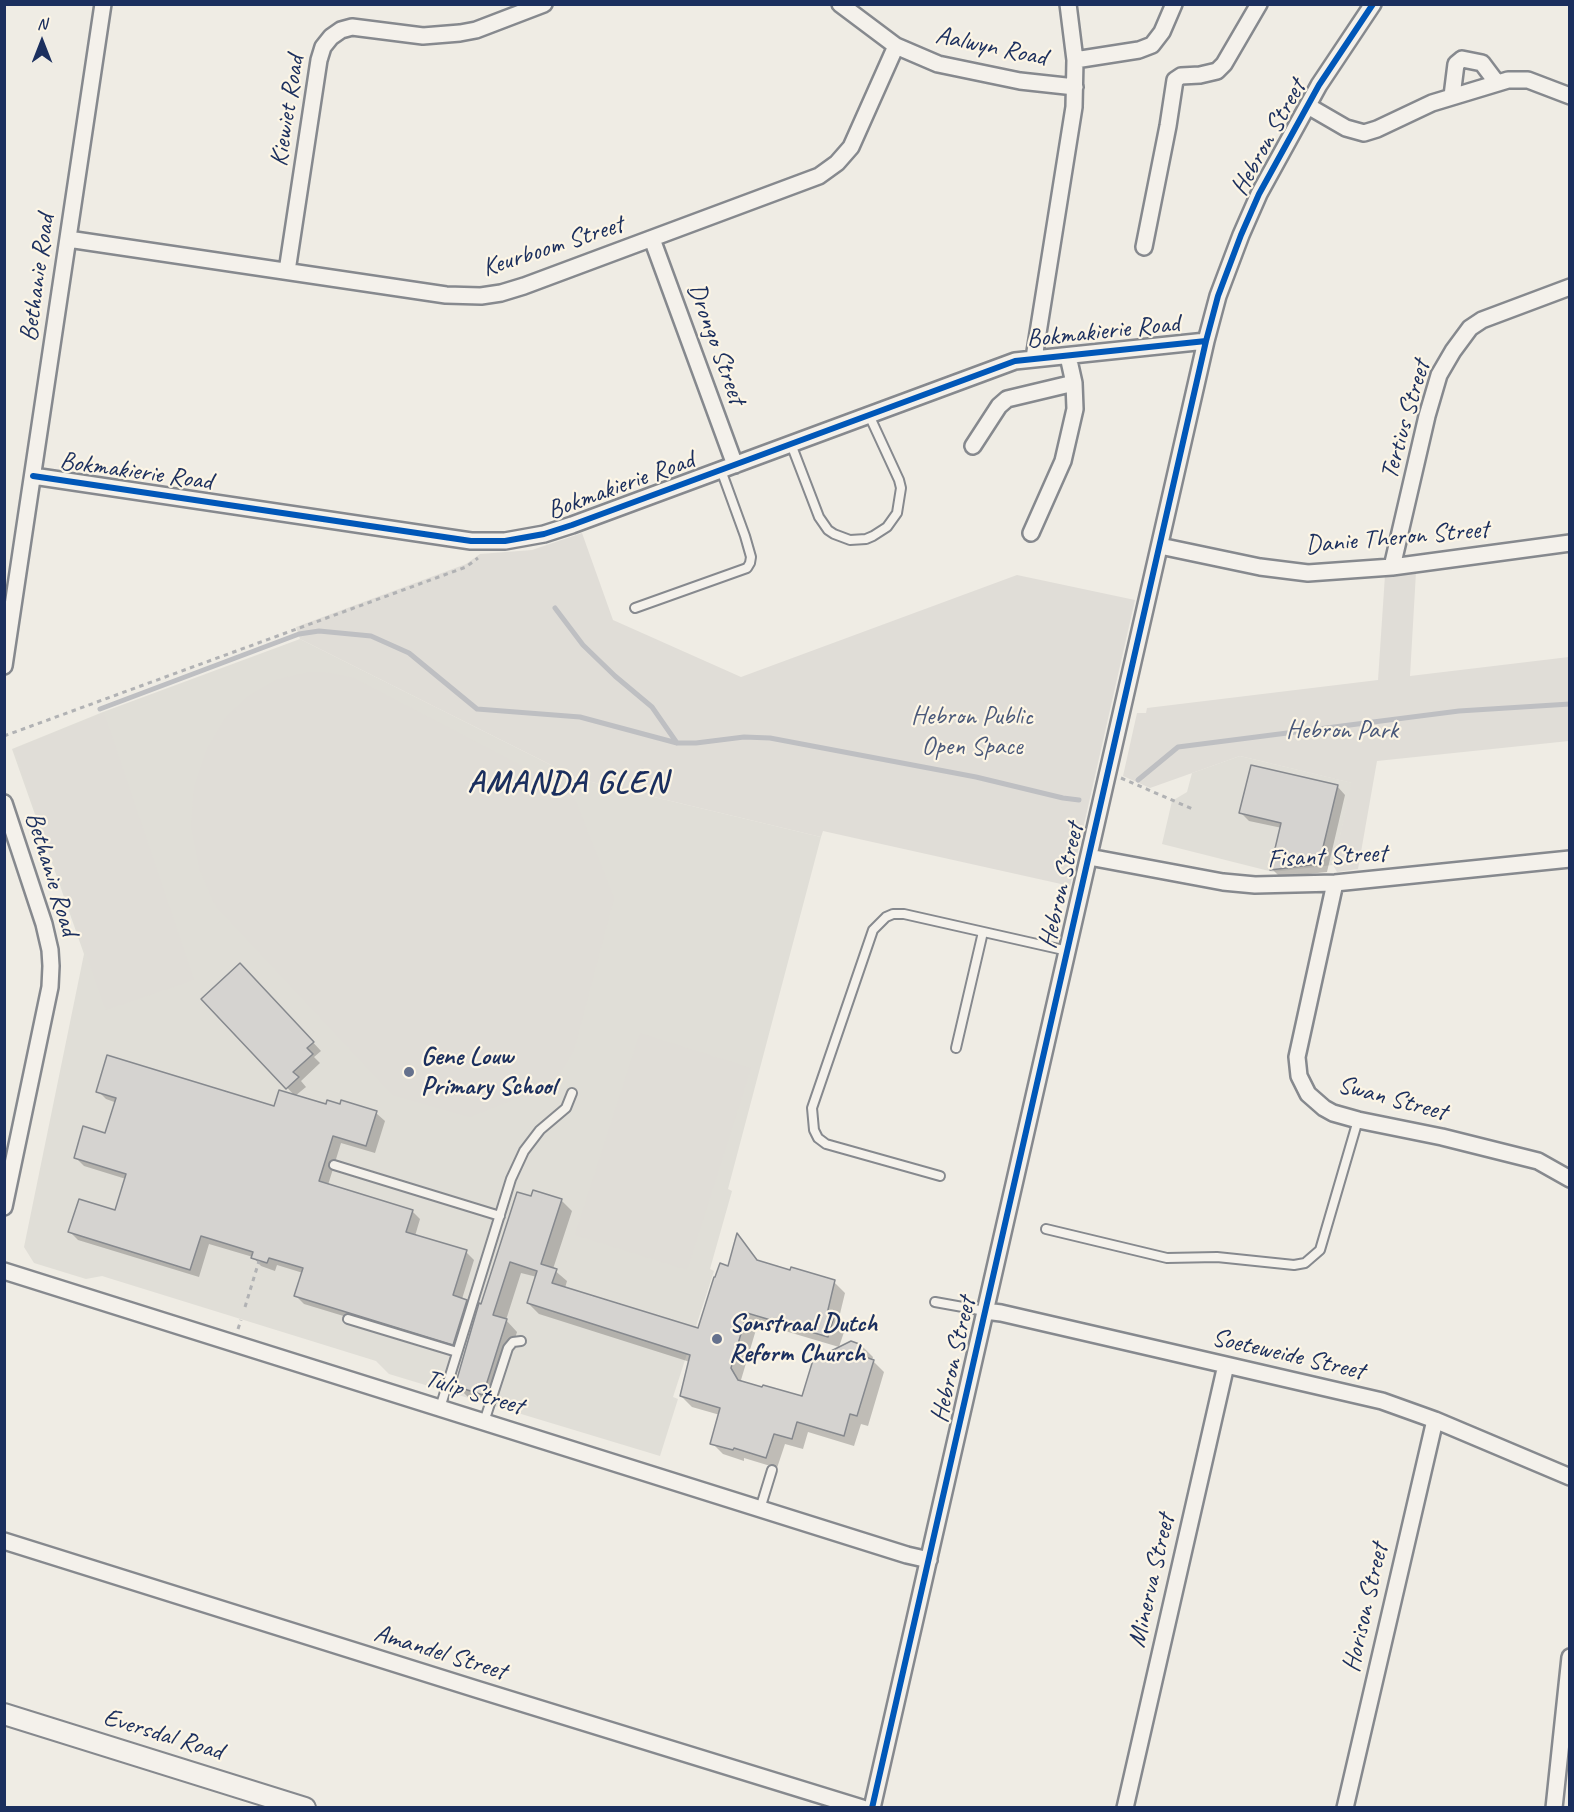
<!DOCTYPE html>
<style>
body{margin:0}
#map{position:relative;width:1574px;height:1812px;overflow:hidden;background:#efece4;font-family:Caveat,sans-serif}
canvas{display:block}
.frame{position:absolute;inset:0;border:6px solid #1b2f5e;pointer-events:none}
.north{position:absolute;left:12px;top:12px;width:60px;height:60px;-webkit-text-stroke:4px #fcf5e5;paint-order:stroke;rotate:0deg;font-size:16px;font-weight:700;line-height:24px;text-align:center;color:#1b2f5e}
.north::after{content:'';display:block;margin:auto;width:21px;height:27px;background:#1b2f5e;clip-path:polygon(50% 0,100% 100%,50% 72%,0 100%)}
</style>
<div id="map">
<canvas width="1574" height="1812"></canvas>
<div class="frame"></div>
<div class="north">N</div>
</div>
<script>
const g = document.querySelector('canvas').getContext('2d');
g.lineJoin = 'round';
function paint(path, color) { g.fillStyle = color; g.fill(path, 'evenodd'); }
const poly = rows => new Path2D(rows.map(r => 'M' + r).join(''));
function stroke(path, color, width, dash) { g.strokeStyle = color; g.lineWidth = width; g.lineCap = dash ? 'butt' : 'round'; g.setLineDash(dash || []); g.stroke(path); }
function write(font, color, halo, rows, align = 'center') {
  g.font = font + ' Caveat,sans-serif'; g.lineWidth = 4.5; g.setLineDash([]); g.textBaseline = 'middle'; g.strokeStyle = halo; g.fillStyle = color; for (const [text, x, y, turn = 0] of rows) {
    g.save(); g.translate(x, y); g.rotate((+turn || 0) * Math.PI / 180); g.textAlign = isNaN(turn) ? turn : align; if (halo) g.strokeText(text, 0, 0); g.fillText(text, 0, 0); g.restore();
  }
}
paint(poly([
 [300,639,579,779,821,837,728,1189,732,1191,710,1269,714,1271,673,1397,678,1399,660,1456,389,1374,376,1361,102,1276,86,1279,34,1263,24,1247,84,954,12,749,103,712],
 [1240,756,1353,783,1333,865,1273,872,1162,844,1172,801,1187,792,1192,773]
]), '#e0ded7');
paint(poly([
 [582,533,613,620,741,677,1017,575,1135,600,1070,886,823,831,821,837,579,779,300,639,296,627,466,564,480,554,532,550],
 [1416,572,1410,676,1569,657,1569,741,1377,761,1358,869,1337,872,1333,865,1352,783,1240,756,1150,788,1123,776,1137,713,1146,713,1147,708,1378,680,1385,575],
 [309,672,324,672,354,678,572,792,614,898,574,1050,553,1084,470,1117,393,1095,215,905,199,868,191,828,194,788,207,749,226,717,250,695,278,679],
 [104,713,194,980,106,1010,14,749],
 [640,1033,751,1068,687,1270,575,1235]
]), '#e0ddd7');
paint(poly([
 [1337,786,1345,795,1327,872,1280,877,1272,869,1282,828,1249,821,1241,813],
 [249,973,321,1051,314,1057,320,1063,301,1081,306,1087,295,1096,327,1106,376,1113,385,1121,375,1153,341,1143,328,1185,412,1211,420,1219,415,1236,466,1252,474,1260,462,1299,467,1301,475,1309,462,1352,304,1304,296,1296,303,1273,277,1265,275,1271,261,1266,253,1257,209,1244,199,1277,78,1240,70,1232,116,1212,126,1179,84,1166,76,1158,106,1135,117,1103,106,1099,98,1091,275,1108,295,1096,203,999],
 [532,1198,561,1200,572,1211,553,1269,567,1281,565,1288,699,1330,729,1268,738,1236,760,1263,834,1282,845,1293,838,1322,845,1329,839,1347,758,1323,741,1380,743,1383,803,1398,862,1346,873,1357,872,1360,884,1372,868,1426,861,1424,854,1446,808,1432,803,1449,785,1444,777,1468,744,1458,744,1461,723,1454,712,1443,720,1415,692,1407,681,1396,690,1362,539,1314,528,1303,537,1277,521,1273,506,1320,517,1332,494,1405,468,1397,457,1386,482,1306]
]), '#0003');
stroke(poly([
 [555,608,583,645,615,676,652,707,677,743],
 [100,709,299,634,319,631,371,636,409,653,477,709,580,717,677,743,696,743,744,737,770,738,976,777,1063,798,1079,800],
 [1138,780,1178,747,1459,711,1570,704]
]), '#bebfc2', 5);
const building = poly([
 [1251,765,1338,785,1319,864,1270,870,1281,823,1239,813,1251,765],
 [240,963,314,1042,307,1048,313,1054,293,1072,299,1077,286,1089,201,999,240,963],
 [107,1055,274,1106,279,1090,326,1104,327,1100,340,1104,341,1100,377,1111,366,1146,333,1136,319,1181,413,1210,406,1232,467,1250,453,1295,467,1300,453,1345,294,1296,303,1268,269,1258,267,1263,251,1258,253,1252,201,1236,190,1270,68,1232,79,1199,115,1210,126,1174,74,1158,83,1126,105,1133,116,1098,96,1092,107,1055],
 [533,1190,562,1199,541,1264,557,1269,552,1283,698,1328,714,1277,715,1277,720,1263,728,1266,737,1233,757,1260,790,1270,791,1267,835,1280,827,1314,834,1317,828,1337,747,1313,731,1368,738,1380,762,1387,763,1385,802,1396,813,1360,851,1341,862,1345,859,1355,874,1360,857,1416,850,1414,844,1436,797,1422,792,1439,774,1434,766,1458,734,1448,733,1450,710,1444,720,1408,680,1396,690,1355,527,1303,537,1271,510,1262,493,1315,507,1319,483,1395,455,1386,479,1303,481,1304,517,1192,531,1196,533,1190]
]);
paint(building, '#d5d3d0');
stroke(building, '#86898e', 1.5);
const service = poly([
 [791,444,819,517,828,530,834,534,850,540,866,539,873,536,887,527,897,513,901,488,899,480,869,415],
 [635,608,747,568,750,563,751,557,745,536,721,470],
 [956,1048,983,932],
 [334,1165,500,1216],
 [940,1176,826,1144,818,1138,814,1130,812,1108,873,930,886,917,893,914,904,914,1068,951],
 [1046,1229,1167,1258,1217,1257,1294,1265,1305,1263,1320,1250,1358,1120],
 [935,1302,985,1311],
 [348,1319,457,1352],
 [440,1408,511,1179,524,1151,540,1130,566,1108,572,1093],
 [484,1422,508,1348,513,1342,521,1341],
 [760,1509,772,1470]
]);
const minor = poly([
 [840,4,896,46,938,64,1020,81,1075,87],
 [1075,60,1139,50,1152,45,1162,32,1174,4],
 [1452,96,1456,64,1462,59,1482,63,1497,83],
 [1308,106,1346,128,1364,133,1377,129,1432,103,1508,80,1528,80,1570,96],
 [68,239,446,295,481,296,501,293,524,286,819,176,837,163,851,147,896,46],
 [652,239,735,465],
 [1144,247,1168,126,1175,80,1181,76,1200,75,1217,71,1224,64,1259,4],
 [287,271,319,60,323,47,331,37,341,30,352,27,423,36,460,33,476,30,544,4],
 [1034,358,1074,107,1075,60,1068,4],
 [973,446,999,406,1007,399,1074,383],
 [33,476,471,541,505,541,544,534,572,525,1015,361,1206,341],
 [1031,533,1063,461,1075,409,1074,383,1068,356],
 [1160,546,1260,567,1308,573,1392,567,1570,543],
 [1392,567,1427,416,1439,375,1453,351,1470,328,1482,320,1570,287],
 [4,666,103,4],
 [4,803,44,924,50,950,51,966,50,987,4,1207],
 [1089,857,1223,882,1255,885,1335,883,1570,859],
 [1335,883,1297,1057,1299,1076,1308,1094,1324,1108,1333,1113,1358,1120,1442,1137,1538,1161,1570,1179],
 [4,1271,907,1555,929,1560],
 [985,1311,1001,1313,1382,1401,1435,1420,1570,1477],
 [4,1541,476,1689,862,1808],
 [872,1808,1206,341,1218,296,1241,235,1259,194,1319,85,1373,4],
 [1125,1808,1226,1365],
 [1345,1808,1435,1420],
 [1554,1808,1570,1657]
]);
const tertiary = poly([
 [4,1714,305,1808]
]);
stroke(service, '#86898e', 12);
stroke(minor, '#86898e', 20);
stroke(tertiary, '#86898e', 24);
stroke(poly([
 [4,736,466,567,478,558],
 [1121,778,1195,810],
 [245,1307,259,1261],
 [238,1329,241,1320]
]), '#b1b2b4', 3, [4.5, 4.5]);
stroke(service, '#f4f1eb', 8);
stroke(minor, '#f4f1eb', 15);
stroke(tertiary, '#f4f1eb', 20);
stroke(poly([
 [33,476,471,541,505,541,544,534,572,525,1015,361,1206,341],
 [872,1808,1206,341,1218,296,1241,235,1259,194,1319,85,1373,4]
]), '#0057b8', 6);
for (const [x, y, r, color] of [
 [409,1072,6,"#65718d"],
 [717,1339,6,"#65718d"]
]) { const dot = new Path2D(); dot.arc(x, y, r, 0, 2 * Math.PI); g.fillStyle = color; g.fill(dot); stroke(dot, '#fcf5e5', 2); }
write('26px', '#1b2f5e', '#fcf5e5', [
 ["Aalwyn Road",991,47,12],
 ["Kiewiet Road",288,111,-81],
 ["Hebron Street",1269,138,-61],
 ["Keurboom Street",553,247,-18],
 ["Bethanie Road",38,278,-82],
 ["Bokmakierie Road",1103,332,-6],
 ["Drongo Street",716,344,70],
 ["Tertius Street",1406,420,-74],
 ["Bokmakierie Road",136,472,8],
 ["Bokmakierie Road",621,486,-20],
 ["Danie Theron Street",1397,538,-5],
 ["Fisant Street",1327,857,-3],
 ["Bethanie Road",51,874,73],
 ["Hebron Street",1062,886,-77],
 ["Swan Street",1392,1099,15],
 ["Soeteweide Street",1288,1355,13],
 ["Hebron Street",954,1360,-77],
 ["Tulip Street",474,1393,17],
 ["Minerva Street",1152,1581,-77],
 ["Horison Street",1366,1608,-77],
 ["Amandel Street",440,1653,17],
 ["Eversdal Road",163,1735,17]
]);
write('26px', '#49587a', '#fcf5e5', [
 ["Hebron Public",972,717],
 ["Open Space",972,747],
 ["Hebron Park",1342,731]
]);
write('bold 26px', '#1b2f5e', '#fcf5e5', [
 ["Gene Louw",421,1057],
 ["Primary School",421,1087],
 ["Sonstraal Dutch",729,1324],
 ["Reform Church",729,1354]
], 'left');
g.letterSpacing = '1.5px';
write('bold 32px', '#1b2f5e', '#fcf5e5', [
 ["AMANDA GLEN",568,784]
]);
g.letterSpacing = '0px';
</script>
